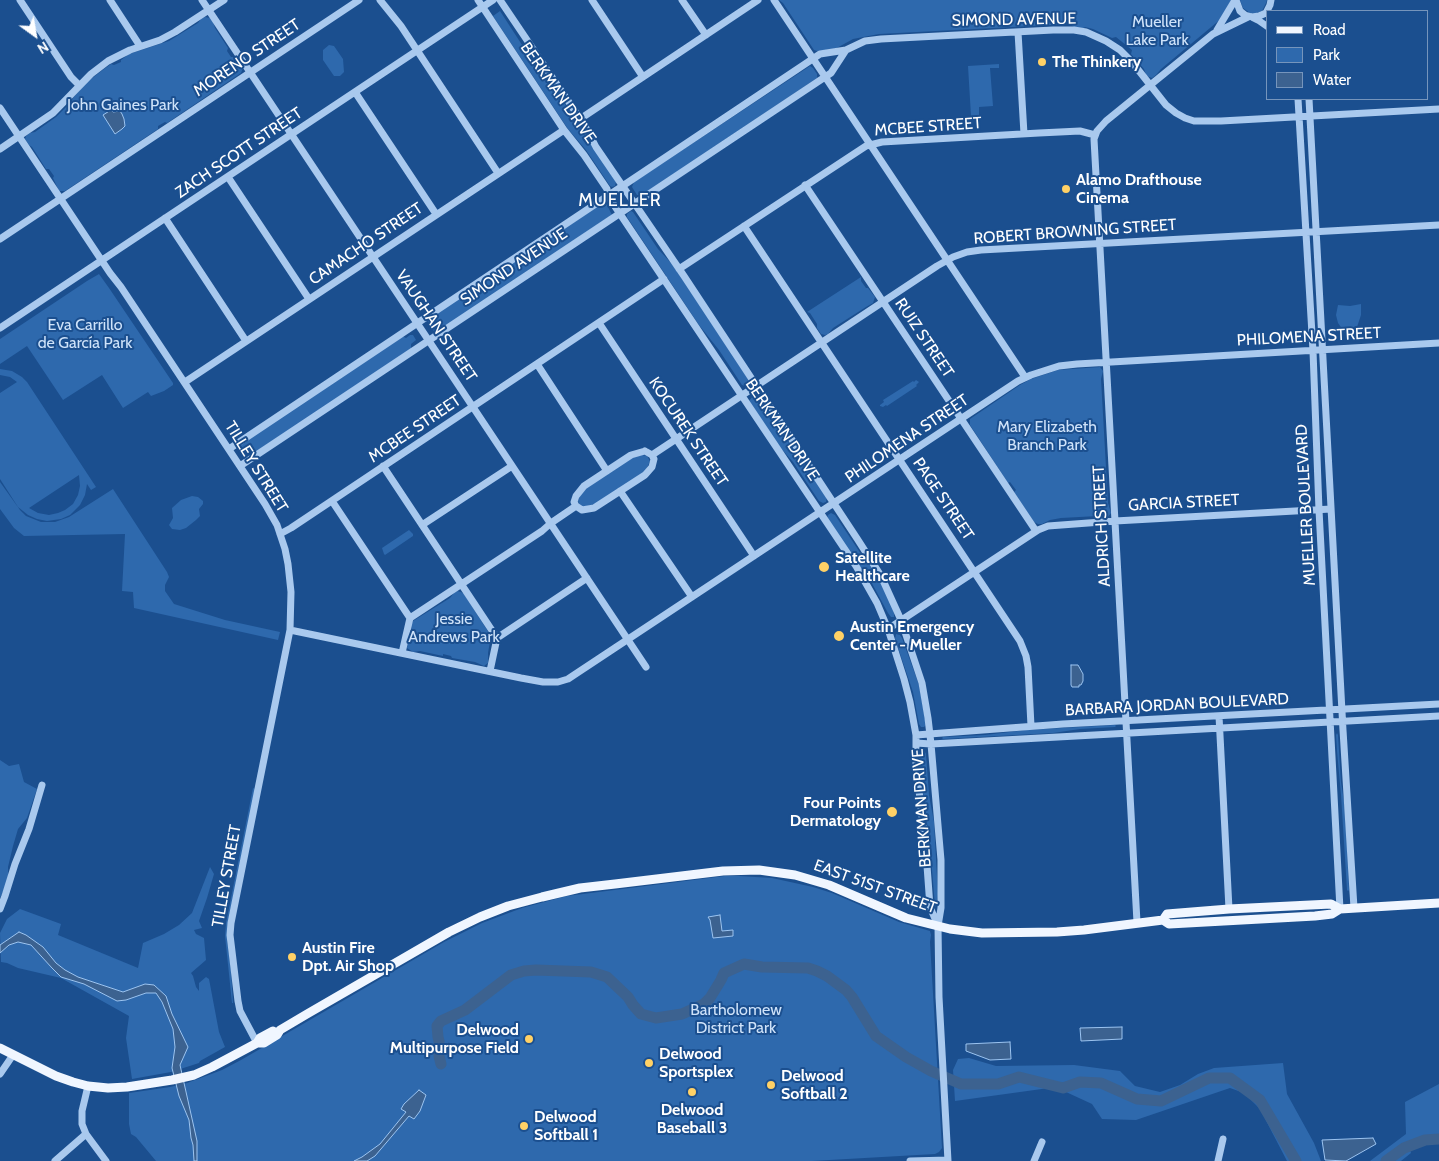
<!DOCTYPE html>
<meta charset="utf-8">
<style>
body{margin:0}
#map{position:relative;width:1439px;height:1161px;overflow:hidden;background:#1b4f8f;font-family:Cabin,sans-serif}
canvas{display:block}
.legend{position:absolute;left:1266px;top:10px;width:162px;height:90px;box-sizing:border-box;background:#1b4f8f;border:1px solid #7695bc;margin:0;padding:6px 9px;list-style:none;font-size:15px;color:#fff}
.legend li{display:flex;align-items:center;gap:10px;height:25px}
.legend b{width:25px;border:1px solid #7695bc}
.north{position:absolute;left:10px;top:10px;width:50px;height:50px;-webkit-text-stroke:4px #1b4f8f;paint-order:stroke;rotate:148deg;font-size:14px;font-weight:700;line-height:20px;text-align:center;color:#fff}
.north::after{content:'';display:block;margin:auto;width:18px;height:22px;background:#fff;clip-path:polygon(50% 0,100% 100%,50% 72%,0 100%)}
</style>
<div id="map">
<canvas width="1439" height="1161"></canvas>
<ul class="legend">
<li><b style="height:6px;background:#f0f6ff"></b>Road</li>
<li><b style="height:14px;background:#2e69ad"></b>Park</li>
<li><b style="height:14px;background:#3c6290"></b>Water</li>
</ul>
<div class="north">N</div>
</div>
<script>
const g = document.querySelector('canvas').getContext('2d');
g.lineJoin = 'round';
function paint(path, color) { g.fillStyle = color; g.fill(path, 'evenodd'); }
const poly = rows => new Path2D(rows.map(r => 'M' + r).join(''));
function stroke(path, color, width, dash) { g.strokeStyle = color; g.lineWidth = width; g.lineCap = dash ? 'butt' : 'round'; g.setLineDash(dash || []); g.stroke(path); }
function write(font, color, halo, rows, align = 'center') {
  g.font = font + ' Cabin,sans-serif'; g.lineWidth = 4; g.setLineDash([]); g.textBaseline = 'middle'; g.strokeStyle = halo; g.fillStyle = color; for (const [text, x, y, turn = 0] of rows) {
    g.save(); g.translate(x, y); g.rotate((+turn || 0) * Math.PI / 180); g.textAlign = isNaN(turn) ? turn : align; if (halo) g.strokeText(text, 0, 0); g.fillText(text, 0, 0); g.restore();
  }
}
paint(poly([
 [779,0,1231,0,1222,18,1161,69,1156,75,1152,78,1149,77,1146,75,1144,69,1131,54,1132,50,1116,37,1112,38,1093,29,1085,27,1082,29,1074,27,1070,24,879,34,853,39,835,49,817,51,814,50,783,3],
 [1240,0,1267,0,1266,3,1262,11,1254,14,1250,13,1243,8],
 [500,11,524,48,539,65,580,126,616,182,615,186,612,187,610,186,586,150,568,129,493,16],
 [205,17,210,18,213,22,215,28,228,48,227,51,231,57,234,57,241,64,243,68,241,73,167,123,165,122,158,126,158,129,65,191,59,191,53,178,54,176,49,169,46,169,32,147,29,145,25,139,26,136,30,133,35,132,56,117,71,102,73,98,87,82,104,69,111,64,114,65,121,62,121,60,129,54,169,41,198,23,201,19],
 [329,45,334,46,343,59,344,72,340,76,334,76,323,60,323,50],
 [999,64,999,68,990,68,993,106,979,107,979,115,971,116,968,66],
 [810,66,813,68,817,74,817,78,642,195,637,195,632,187,634,182],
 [604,202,606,203,612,215,435,333,427,320],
 [631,211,633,212,658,249,673,265,749,380,749,384,745,386,742,385,719,350,699,325,627,217,627,214],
 [99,274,109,288,173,383,173,385,164,391,151,396,148,392,123,408,102,375,63,400,27,346,0,364,0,339,87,281],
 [861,277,861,281,866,288,868,288,875,297,873,303,866,307,833,328,828,334,825,335,821,334,817,328,817,324,810,313,807,312],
 [1361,304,1361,315,1357,327,1351,333,1345,333,1338,323,1336,315,1338,305,1350,306],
 [410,335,413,335,416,340,411,344,411,349,254,453,251,452,244,455,238,446,402,336,406,338],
 [1100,367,1103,371,1101,379,1108,503,1111,513,1107,518,1102,518,1098,516,1061,518,1050,520,1042,524,1038,524,1034,522,1014,492,1016,490,1010,482,1008,483,970,425,970,419,1020,385,1031,379,1058,370],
 [0,369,12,371,22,377,27,382,96,487,91,490,87,484,85,495,80,505,70,515,61,519,47,521,37,519,28,515,18,507,0,479,0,393,17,382,10,377,0,375],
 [79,475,80,486,78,495,73,504,65,510,58,513,49,515,38,513,29,508],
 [916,380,919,382,916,385,917,386,887,406,886,405,883,407,880,406,880,405,884,402,883,400,913,381,914,382],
 [753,396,756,396,780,432,795,450,827,497,826,502,823,503,819,501,793,462,778,445,749,401],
 [642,455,647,456,650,461,648,466,643,473,598,503,584,507,580,506,578,501,582,491,630,458],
 [0,482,20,510,26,516,41,522,55,522,69,517,113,489,167,572,169,577,165,585,165,591,174,604,225,620,280,632,278,640,134,608,133,592,122,591,125,534,24,536,14,528,0,509],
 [192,496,198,497,203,501,203,504,199,509,200,516,196,520,186,528,180,530,172,529,169,525,173,518,172,508,181,500],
 [831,513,835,515,861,554,879,577,892,604,894,614,894,617,891,617,888,613,868,576,856,562,827,518,828,515],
 [409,530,413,534,413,536,385,555,384,554,382,548],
 [457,591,461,592,464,594,491,636,488,653,488,663,484,666,475,662,452,658,451,656,443,654,443,656,420,651,413,652,407,648,408,642,412,631,411,625,413,621,450,598,454,593],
 [896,634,900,635,902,638,919,685,926,725,924,727,921,727,919,724,913,692,895,639],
 [1115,725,1116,726,1115,727,1080,729,1053,733,943,739,942,738,943,737,985,735,1026,730],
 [1337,733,1338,735,1341,782,1345,808,1349,890,1348,891,1347,890,1341,795,1337,751,1336,735],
 [921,750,924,750,926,754,929,795,934,822,938,894,936,907,935,906,930,845,920,771,919,754],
 [0,760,9,766,19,764,24,782,37,789,27,818,18,829,13,846,8,867,8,881,0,898],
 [253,788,255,789,228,922,227,940,231,970,233,1003,232,1003,225,936,226,923],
 [210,867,214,874,207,898,199,921,202,928,194,930,196,934,204,938,206,960,191,973,193,976,196,987,199,991,199,983,206,977,209,979,219,1032,225,1047,200,1061,199,1063,171,1072,132,1079,126,1038,129,1016,61,978,18,968,7,963,1,962,0,933,7,919,20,909,61,924,58,935,138,968,143,943,164,934,179,925,192,913],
 [725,876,739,876,772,878,813,887,832,893,899,922,930,931,931,935,930,942,942,1148,939,1152,935,1154,812,1161,156,1161,136,1137,131,1134,129,1124,129,1093,170,1087,187,1083,222,1070,241,1060,444,942,482,923,522,908,567,896],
 [969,1058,996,1066,1074,1065,1120,1071,1135,1086,1160,1092,1180,1085,1198,1074,1214,1068,1283,1063,1287,1094,1314,1143,1321,1161,1287,1161,1260,1109,1244,1093,1230,1088,1136,1120,1102,1119,1092,1104,1066,1092,1049,1088,955,1101,953,1070,958,1059],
 [1439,1084,1439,1134,1408,1142,1411,1153,1401,1161,1370,1161,1406,1134,1405,1102]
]), '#2e69ad');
const water = poly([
 [111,110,113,112,120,111,122,114,124,119,125,126,122,129,115,134,103,115,111,110],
 [1071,665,1078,665,1083,674,1083,681,1081,685,1079,685,1079,687,1072,687,1071,685,1071,665],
 [720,915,722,931,733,930,733,936,713,938,710,920,708,917,720,915],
 [19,932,26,935,43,947,56,963,65,970,78,977,123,992,145,984,154,985,166,996,172,1014,188,1047,180,1065,197,1141,197,1161,194,1161,193,1145,191,1138,189,1120,179,1096,172,1068,175,1047,173,1029,162,1002,156,993,146,993,126,1000,117,1001,84,984,61,977,52,968,31,945,18,942,9,945,0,953,0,945,19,932],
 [1122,1027,1122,1039,1081,1041,1080,1028,1122,1027],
 [1010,1042,1011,1059,990,1060,966,1051,966,1044,1010,1042],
 [419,1090,426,1095,420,1111,414,1119,409,1116,375,1156,367,1161,354,1161,362,1157,380,1144,406,1112,401,1109,404,1104,419,1090],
 [1373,1138,1376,1144,1346,1161,1325,1160,1322,1140,1373,1138]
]);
paint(water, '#3c6290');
stroke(water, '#9cc4f0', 1);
stroke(poly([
 [441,1064,439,1056,439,1041,438,1037,437,1026,441,1021,465,1010,511,975,524,971,536,970,591,972,607,977,628,997,633,1005,641,1014,656,1018,682,1014,704,1004,710,998,721,980,724,973,744,964,762,967,808,968,817,971,827,976,846,990,852,997,876,1036,906,1057,931,1071,961,1084,998,1084,1019,1077,1063,1088,1080,1082,1101,1083,1137,1099,1161,1101,1209,1078,1230,1078,1260,1100,1296,1161],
 [1386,1161,1404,1148,1425,1140,1439,1139]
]), '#3c6290', 11);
stroke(poly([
 [20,0,71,77,79,85],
 [110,0,140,46],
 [202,0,646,667],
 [380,0,401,26,498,173],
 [478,0,564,130,584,155,607,189,608,196,856,566,877,603,888,629,904,679,910,702,916,735,916,764,926,852,930,907,938,926],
 [500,0,585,126,596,147,684,276,858,540,881,576,901,620,922,683,928,718,931,744,941,860,941,908,938,926,939,997,948,1161],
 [592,0,643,77],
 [682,0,706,35],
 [774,0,1025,377],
 [1236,0,1240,11,1245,15,1252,17,1259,16,1266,13,1270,5,1271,0],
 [1252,17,1258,20,1268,27],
 [1217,30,1235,0],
 [1018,32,1024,134],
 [355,92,436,214],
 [1298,99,1313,351,1319,510,1340,909],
 [1309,99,1343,730,1354,908],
 [0,108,110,273,121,287,265,504,277,525,285,549,288,564,291,592,290,630,231,923,230,935,238,1001,240,1011,257,1043],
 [580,119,758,0],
 [0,149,53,113,91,74,108,61,130,50,160,40,175,32,224,0],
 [228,177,309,299],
 [805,185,1036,531],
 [165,218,246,341],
 [744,226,1020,641,1026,656,1028,667,1031,726],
 [0,239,359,0],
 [679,269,866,146,882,142,1039,133,1080,131,1095,135],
 [599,323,754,556],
 [0,328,493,0],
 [537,364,607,471],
 [185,382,564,130],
 [229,449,820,54,846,50,865,41,881,39,1053,30,1074,30,1086,32,1106,41,1120,50,1132,62,1166,105,1176,113,1185,118,1194,121,1221,121,1439,109],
 [645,451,652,455,654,459,652,467,645,475,594,508,582,510,576,506,574,502,576,496,584,486,631,455,645,451],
 [652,455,937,266,953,257,967,252,981,250,1439,225],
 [240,466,831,73,846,50],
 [383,466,497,638],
 [620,491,692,597],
 [332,501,410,618],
 [422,525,512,466],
 [280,534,291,528,664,279],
 [888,629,1038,530,1048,526,1115,521,1331,509],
 [290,630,521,678,543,682,558,682,568,679,574,675,1018,381,1031,375,1059,366,1077,364,1439,343],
 [402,653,410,618,542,531,551,523,576,506],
 [490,671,497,638,587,578],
 [1219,716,1229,909],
 [916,735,1063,724,1439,704],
 [916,743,931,744,1439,716],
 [0,909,5,896,15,864,29,829,42,785],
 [1137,922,1094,139,1097,131,1106,121,1213,34,1248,17],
 [0,1074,13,1055],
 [88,1086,82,1111,82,1124,86,1134,106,1161],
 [55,1161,86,1134],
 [910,1161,948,1160],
 [1034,1161,1042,1142],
 [1218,1161,1223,1139]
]), '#a9c9ee', 7);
stroke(poly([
 [1163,920,1169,924,1315,916,1332,914,1340,909,1439,903],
 [257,1043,264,1043,277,1035,280,1030,307,1014,449,932,480,917,508,906,542,897,580,888,615,884,723,871,759,870,795,875,829,885,906,918,950,929,982,933,1057,932,1084,930,1163,920,1167,914,1229,909,1331,904,1340,909],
 [0,1048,56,1076,73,1082,88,1086,108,1088,127,1087,172,1080,194,1075,212,1067,257,1043,260,1038,273,1031]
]), '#f0f6ff', 9);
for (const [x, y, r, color] of [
 [1042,62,5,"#ffd166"],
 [1066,189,5,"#ffd166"],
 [824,567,6,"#ffd166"],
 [839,636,6,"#ffd166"],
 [892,812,6,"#ffd166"],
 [292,957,5,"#ffd166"],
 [529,1039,5,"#ffd166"],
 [649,1063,5,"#ffd166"],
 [771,1085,5,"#ffd166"],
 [692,1092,5,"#ffd166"],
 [524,1126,5,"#ffd166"]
]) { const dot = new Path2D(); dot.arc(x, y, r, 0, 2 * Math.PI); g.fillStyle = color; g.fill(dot); stroke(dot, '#1b4f8f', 2); }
write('16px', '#fff', '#1b4f8f', [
 ["SIMOND AVENUE",1014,20,-1],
 ["MORENO STREET",247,58,-34],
 ["BERKMAN DRIVE",558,93,55],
 ["MCBEE STREET",928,127,-4],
 ["ZACH SCOTT STREET",239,153,-34],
 ["ROBERT BROWNING STREET",1075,232,-4],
 ["CAMACHO STREET",366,244,-34],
 ["SIMOND AVENUE",514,267,-34],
 ["VAUGHAN STREET",436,326,56],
 ["PHILOMENA STREET",1309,337,-3],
 ["RUIZ STREET",924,338,56],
 ["MCBEE STREET",415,429,-34],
 ["BERKMAN DRIVE",782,430,56],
 ["KOCUREK STREET",688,432,56],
 ["PHILOMENA STREET",907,439,-34],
 ["TILLEY STREET",256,467,58],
 ["PAGE STREET",943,499,56],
 ["GARCIA STREET",1184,503,-3],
 ["MUELLER BOULEVARD",1306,505,-93],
 ["ALDRICH STREET",1102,526,-93],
 ["BARBARA JORDAN BOULEVARD",1177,705,-3],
 ["BERKMAN DRIVE",922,808,-94],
 ["TILLEY STREET",227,876,-80],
 ["EAST 51ST STREET",875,887,20]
]);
write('16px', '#cfe3fa', '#1b4f8f', [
 ["Mueller",1157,22],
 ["Lake Park",1157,40],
 ["John Gaines Park",123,105],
 ["Eva Carrillo",85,325],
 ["de García Park",85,343],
 ["Mary Elizabeth",1047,427],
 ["Branch Park",1047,445],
 ["Jessie",454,619],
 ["Andrews Park",454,637],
 ["Bartholomew",736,1010],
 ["District Park",736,1028]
]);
write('bold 16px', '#fff', '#1b4f8f', [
 ["The Thinkery",1052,62],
 ["Alamo Drafthouse",1076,180],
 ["Cinema",1076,198],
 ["Satellite",835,558],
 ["Healthcare",835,576],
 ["Austin Emergency",850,627],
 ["Center - Mueller",850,645],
 ["Four Points",881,803,"right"],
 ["Dermatology",881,821,"right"],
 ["Austin Fire",302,948],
 ["Dpt. Air Shop",302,966],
 ["Delwood",519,1030,"right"],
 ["Multipurpose Field",519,1048,"right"],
 ["Delwood",659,1054],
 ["Sportsplex",659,1072],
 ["Delwood",781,1076],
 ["Softball 2",781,1094],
 ["Delwood",692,1110,"center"],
 ["Baseball 3",692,1128,"center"],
 ["Delwood",534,1117],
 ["Softball 1",534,1135]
], 'left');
g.letterSpacing = '1px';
write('18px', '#fff', '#1b4f8f', [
 ["MUELLER",620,201]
]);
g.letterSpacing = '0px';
</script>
